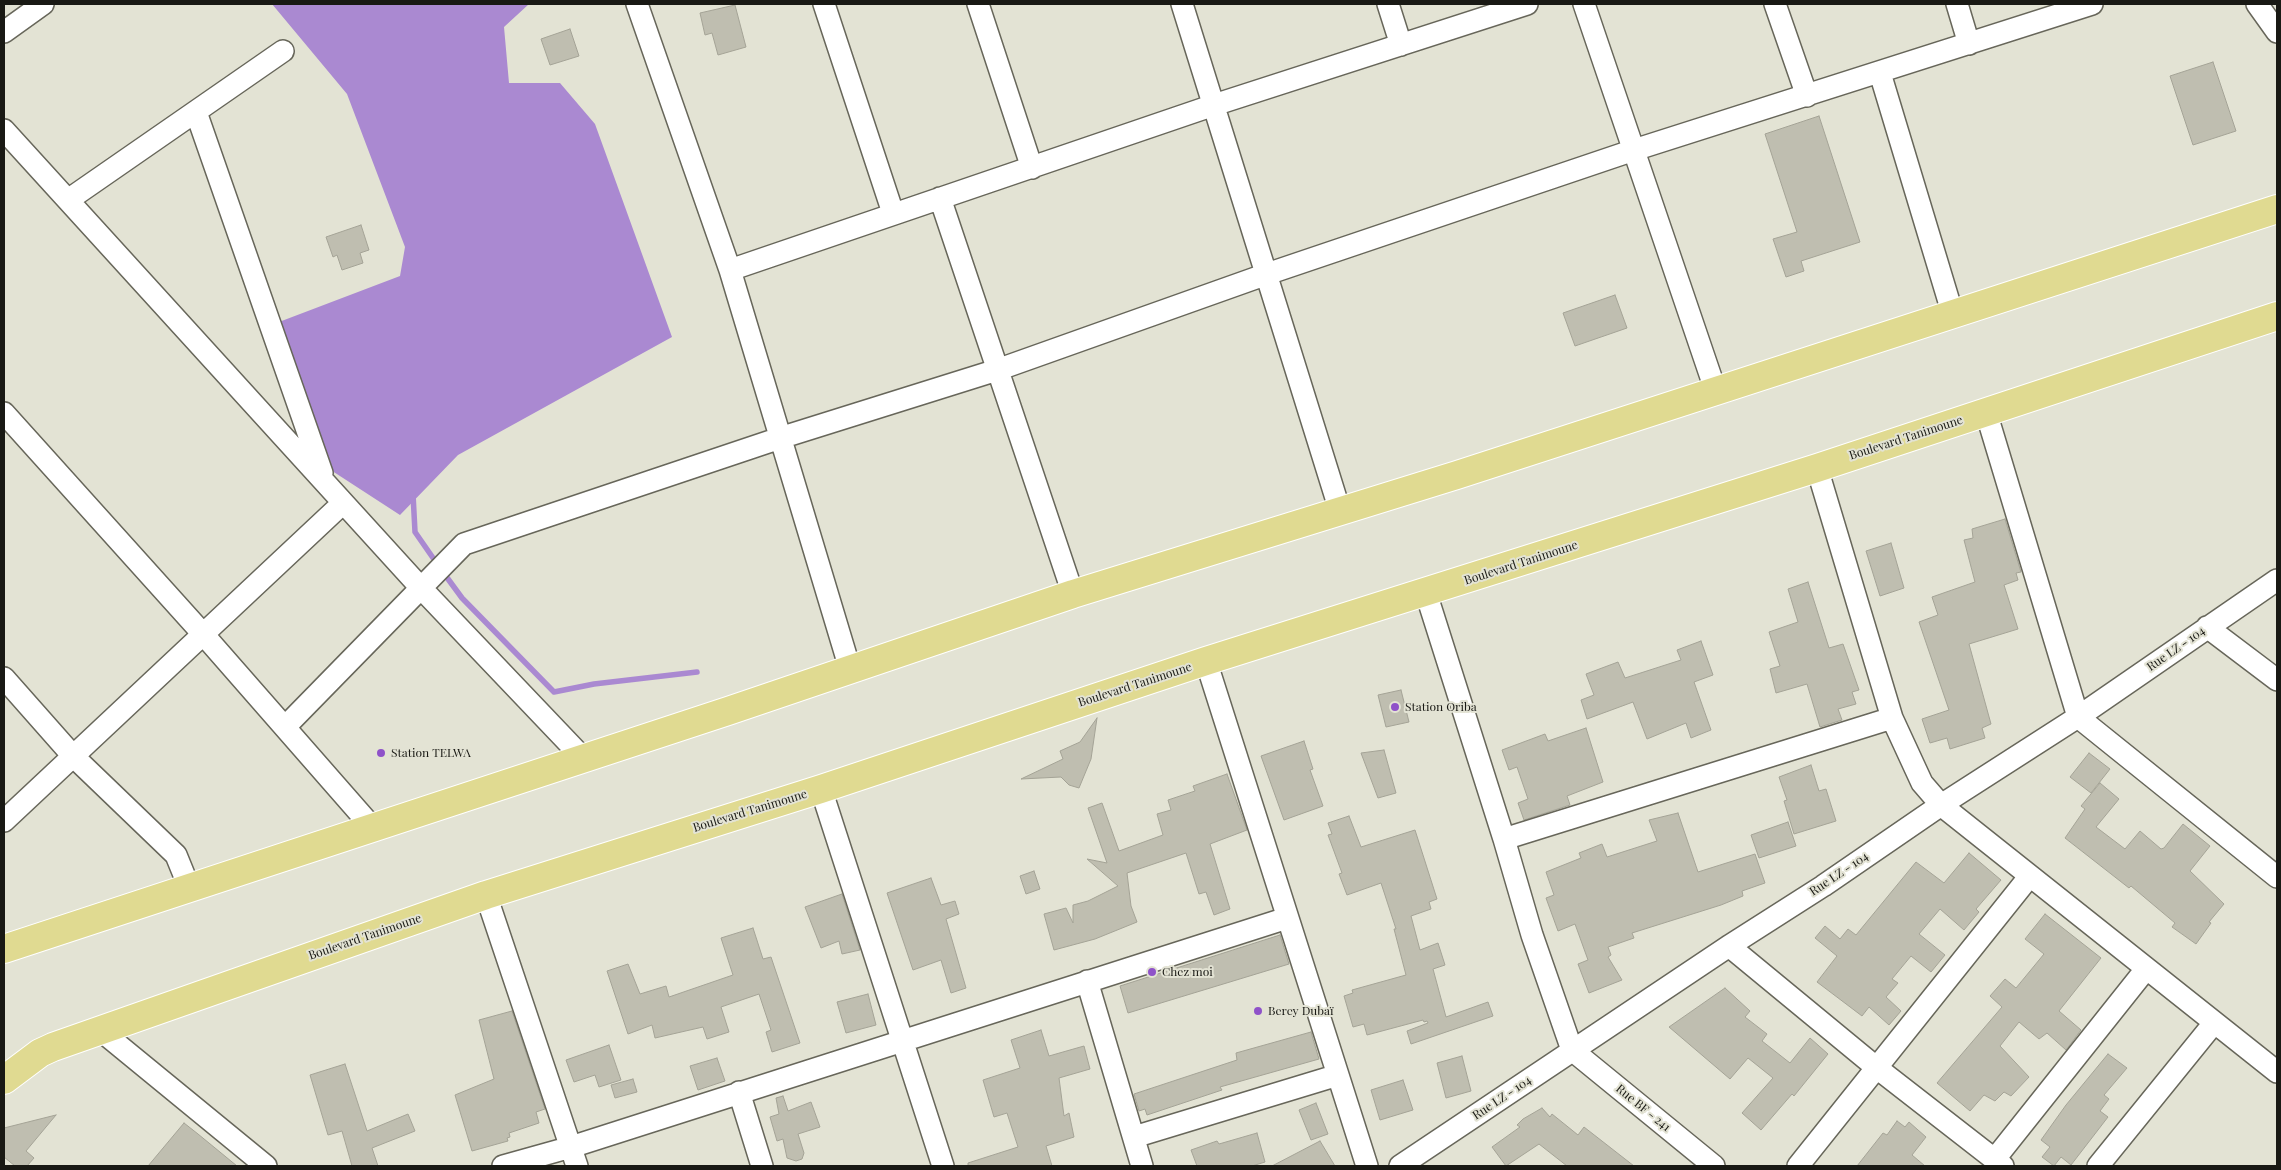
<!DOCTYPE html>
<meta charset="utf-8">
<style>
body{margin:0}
#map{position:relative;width:2281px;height:1170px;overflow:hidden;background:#e3e3d4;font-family:"Playfair Display",serif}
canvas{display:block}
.frame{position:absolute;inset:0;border:5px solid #191914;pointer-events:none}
</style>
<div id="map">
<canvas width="2281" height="1170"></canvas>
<div class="frame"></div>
</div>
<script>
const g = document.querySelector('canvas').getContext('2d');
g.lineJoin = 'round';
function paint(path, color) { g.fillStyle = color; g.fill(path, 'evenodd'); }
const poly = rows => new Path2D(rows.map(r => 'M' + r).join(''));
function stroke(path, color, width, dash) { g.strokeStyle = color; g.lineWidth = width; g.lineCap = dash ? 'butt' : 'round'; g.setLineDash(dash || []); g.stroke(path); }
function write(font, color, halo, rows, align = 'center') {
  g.font = font + ' "Playfair Display",serif'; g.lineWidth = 4; g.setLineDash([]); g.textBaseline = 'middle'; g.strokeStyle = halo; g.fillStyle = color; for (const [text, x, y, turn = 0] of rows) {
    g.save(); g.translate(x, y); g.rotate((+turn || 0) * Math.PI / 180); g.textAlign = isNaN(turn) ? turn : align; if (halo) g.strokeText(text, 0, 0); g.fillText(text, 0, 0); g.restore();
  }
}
paint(poly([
 [272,4,529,4,504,27,509,83,560,83,595,124,672,337,458,455,400,515,323,465,279,322,400,276,405,247,347,94]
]), '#aa89d1');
stroke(poly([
 [413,494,415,532,440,568,462,598,554,692,594,684,697,672]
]), '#aa89d1', 5.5);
const building = poly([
 [735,5,746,47,718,55,712,33,705,35,700,13,735,5],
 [570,29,579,56,550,65,541,39,570,29],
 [2213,62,2236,131,2193,145,2170,76,2213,62],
 [1819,116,1860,242,1801,261,1804,271,1786,277,1773,239,1797,232,1765,134,1819,116],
 [361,225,369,250,360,253,363,263,342,270,337,255,333,257,326,237,361,225],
 [1615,295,1627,328,1575,346,1563,313,1615,295],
 [2005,519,2021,572,2016,573,2018,580,2004,585,2018,629,1969,644,1991,724,1982,728,1985,738,1950,749,1947,738,1930,743,1922,719,1949,710,1919,622,1938,615,1932,597,1975,582,1964,540,1973,538,1972,529,2005,519],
 [1891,543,1904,588,1880,596,1866,551,1891,543],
 [1808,582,1829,648,1843,644,1859,690,1852,692,1856,704,1838,709,1842,720,1820,727,1807,684,1776,693,1770,669,1780,666,1769,632,1798,622,1788,589,1808,582],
 [1701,641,1713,675,1694,682,1711,730,1691,738,1686,723,1647,739,1633,702,1587,719,1581,700,1594,695,1586,674,1618,662,1625,678,1681,660,1677,650,1701,641],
 [1401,690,1409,722,1386,727,1378,695,1401,690],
 [1097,718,1091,759,1079,788,1069,785,1061,777,1021,779,1063,759,1060,751,1080,742,1097,718],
 [1586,728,1603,782,1567,796,1570,805,1524,820,1518,803,1528,799,1517,767,1509,770,1502,750,1545,734,1548,741,1586,728],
 [1304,741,1313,769,1310,770,1323,806,1284,820,1261,756,1304,741],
 [1384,750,1396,793,1378,798,1361,753,1384,750],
 [2089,753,2110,769,2091,793,2070,777,2089,753],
 [1811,765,1819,791,1826,789,1836,821,1794,834,1784,801,1787,800,1779,777,1811,765],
 [1227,774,1247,830,1210,844,1230,909,1214,915,1206,892,1199,894,1186,853,1127,873,1131,906,1137,922,1095,939,1054,950,1044,914,1066,908,1073,923,1073,905,1088,901,1118,886,1087,859,1107,863,1088,808,1102,803,1119,851,1163,835,1157,814,1171,810,1168,800,1195,791,1193,786,1227,774],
 [2100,783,2119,799,2096,827,2125,849,2140,831,2161,849,2164,848,2183,824,2210,846,2190,871,2224,904,2209,922,2211,923,2196,944,2172,927,2175,923,2131,886,2129,888,2065,838,2085,809,2081,806,2100,783],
 [1678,813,1698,872,1755,854,1765,883,1742,891,1743,896,1721,905,1632,933,1634,938,1608,947,1611,955,1608,957,1622,980,1589,993,1578,964,1588,960,1575,924,1558,931,1546,898,1554,895,1546,872,1581,858,1579,853,1602,844,1607,857,1657,841,1649,820,1678,813],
 [1349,816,1361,847,1415,830,1437,899,1429,902,1431,909,1411,916,1420,950,1438,943,1445,965,1433,969,1446,1017,1488,1002,1493,1016,1411,1044,1407,1031,1428,1023,1427,1021,1424,1022,1423,1020,1367,1035,1364,1024,1353,1027,1344,996,1353,993,1352,990,1406,975,1394,929,1396,929,1381,883,1347,895,1339,874,1342,873,1328,835,1332,834,1328,823,1349,816],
 [1788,822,1796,846,1759,858,1751,835,1788,822],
 [1969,853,2001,880,1976,909,1979,912,1964,930,1940,909,1919,934,1945,955,1931,972,1911,956,1892,979,1898,983,1886,997,1901,1011,1889,1025,1869,1007,1862,1016,1817,982,1837,956,1815,938,1825,926,1840,939,1848,929,1856,935,1916,862,1944,883,1969,853],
 [1034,871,1040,889,1026,894,1020,876,1034,871],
 [931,878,941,905,955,901,959,914,946,919,966,988,951,993,941,960,913,970,887,893,931,878],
 [842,894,860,950,842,954,839,941,821,948,805,907,842,894],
 [2045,914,2101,958,2059,1011,2081,1030,2066,1050,2047,1033,2039,1039,2019,1022,2000,1046,2029,1077,2011,1096,2004,1092,1995,1101,1984,1095,1970,1111,1937,1083,2002,1007,1990,996,2005,979,2016,988,2044,954,2025,939,2045,914],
 [753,928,763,959,771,957,800,1043,772,1052,766,1032,771,1030,759,994,721,1007,729,1032,707,1039,703,1027,655,1038,652,1025,628,1034,607,971,628,964,640,994,666,986,669,997,733,975,721,938,753,928],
 [1280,935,1289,964,1128,1013,1120,986,1280,935],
 [1725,988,1750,1011,1745,1017,1767,1034,1762,1041,1790,1063,1810,1038,1828,1054,1794,1096,1792,1094,1761,1130,1742,1113,1773,1078,1748,1058,1730,1079,1669,1027,1725,988],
 [868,994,876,1025,846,1033,837,1002,868,994],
 [512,1011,545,1109,536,1112,539,1123,509,1133,510,1137,507,1138,508,1141,472,1151,455,1095,494,1079,479,1020,512,1011],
 [1041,1030,1049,1056,1084,1046,1090,1069,1059,1078,1064,1116,1069,1113,1074,1137,1046,1146,1052,1166,968,1166,968,1163,1018,1147,1007,1113,994,1117,983,1080,1020,1068,1011,1040,1041,1030],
 [1311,1032,1319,1059,1220,1087,1222,1090,1147,1115,1145,1109,1139,1111,1134,1094,1237,1060,1236,1053,1311,1032],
 [609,1045,621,1080,599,1087,595,1075,574,1082,566,1060,609,1045],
 [2108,1054,2127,1068,2104,1095,2109,1099,2100,1111,2108,1117,2071,1165,2061,1157,2054,1166,2042,1157,2050,1147,2041,1140,2066,1105,2108,1054],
 [1462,1056,1471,1091,1446,1098,1437,1063,1462,1056],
 [717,1058,725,1081,698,1090,690,1066,717,1058],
 [345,1064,367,1131,408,1114,415,1131,372,1148,378,1166,352,1166,342,1131,328,1135,310,1075,345,1064],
 [633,1079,637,1092,615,1098,611,1085,633,1079],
 [1403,1080,1413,1110,1380,1120,1371,1090,1403,1080],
 [783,1096,788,1111,811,1102,820,1127,798,1134,804,1153,802,1159,796,1161,787,1158,783,1139,777,1141,770,1117,779,1114,776,1098,783,1096],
 [1316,1103,1328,1134,1311,1140,1299,1110,1316,1103],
 [1542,1108,1550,1117,1552,1114,1578,1135,1584,1127,1634,1166,1567,1166,1539,1144,1506,1166,1492,1147,1520,1127,1517,1125,1523,1119,1542,1108],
 [56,1115,26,1151,34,1158,27,1166,15,1166,4,1157,4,1128,56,1115],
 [1897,1121,1905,1127,1909,1122,1926,1137,1912,1155,1925,1166,1857,1166,1883,1133,1887,1135,1897,1121],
 [184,1123,198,1134,237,1166,148,1166,184,1123],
 [1257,1133,1265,1162,1252,1166,1197,1166,1191,1150,1217,1141,1219,1144,1257,1133],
 [1320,1141,1335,1166,1272,1166,1320,1141]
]);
paint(building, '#bfbeb0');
stroke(building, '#a4a396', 1);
const minor = poly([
 [637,4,730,270,850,669],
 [824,4,893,213],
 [978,4,1032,168],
 [1182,4,1340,511],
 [1388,4,1401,45],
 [1584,4,1716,392],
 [1775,4,1807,96],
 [1957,4,1969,44],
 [2257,4,2277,32],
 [4,32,43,4],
 [1880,73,1953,315],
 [196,112,322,473],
 [4,130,421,588,583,758],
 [940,198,1073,594],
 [68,200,283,51],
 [730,270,1214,105,1527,4],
 [1986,412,2078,717,2277,877],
 [4,413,203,634,372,827],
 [1817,468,1892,718,1922,783,1941,805,2277,1072],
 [1426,593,1504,839,1532,935,1572,1050],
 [2207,627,2277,680],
 [1206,661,1367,1166],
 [4,678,73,756,176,855,189,887],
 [285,727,464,544,780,438,997,370,1267,274,1634,150,2092,4],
 [821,789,943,1166],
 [4,821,343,503],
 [1504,839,1892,718],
 [486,895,577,1166],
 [1729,946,1877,1068,2003,1166],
 [1087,981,1142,1166],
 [100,1030,266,1166],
 [1572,1050,1714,1166],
 [739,1092,762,1166],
 [1134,1137,1338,1075],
 [1994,1160,2146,969],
 [503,1166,571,1147,1287,918],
 [1400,1166,1729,946,1823,886,1941,805,2078,717,2277,580],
 [1798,1166,2029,877],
 [2098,1166,2214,1023]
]);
const major = poly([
 [4,949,728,711,1073,594,1457,475,2277,209],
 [4,1080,40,1053,53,1047,486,895,821,789,1206,661,1817,468,2277,316]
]);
stroke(minor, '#67665a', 24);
stroke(major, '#fff', 30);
stroke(minor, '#fff', 21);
stroke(major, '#e0da91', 28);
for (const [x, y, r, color] of [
 [1395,707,5,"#8f52c9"],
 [381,753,5,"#8f52c9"],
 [1152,972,5,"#8f52c9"],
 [1258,1011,5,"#8f52c9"]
]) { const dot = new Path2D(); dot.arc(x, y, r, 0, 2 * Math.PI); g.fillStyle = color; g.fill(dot); stroke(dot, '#e3e3d4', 2); }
write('12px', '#191914', '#e3e3d4', [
 ["Boulevard Tanimoune",1906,438,-18],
 ["Boulevard Tanimoune",1521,563,-18],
 ["Rue LZ - 104",2176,649,-35],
 ["Boulevard Tanimoune",1135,685,-18],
 ["Boulevard Tanimoune",750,811,-17],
 ["Rue LZ - 104",1839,874,-34],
 ["Boulevard Tanimoune",365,937,-19],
 ["Rue LZ - 104",1502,1098,-34],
 ["Rue BF - 241",1643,1108,39]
]);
write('12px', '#191914', '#e3e3d4', [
 ["Station Oriba",1405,707],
 ["Station TELWA",391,753],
 ["Chez moi",1162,972],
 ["Berey Dubaï",1268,1011]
], 'left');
</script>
